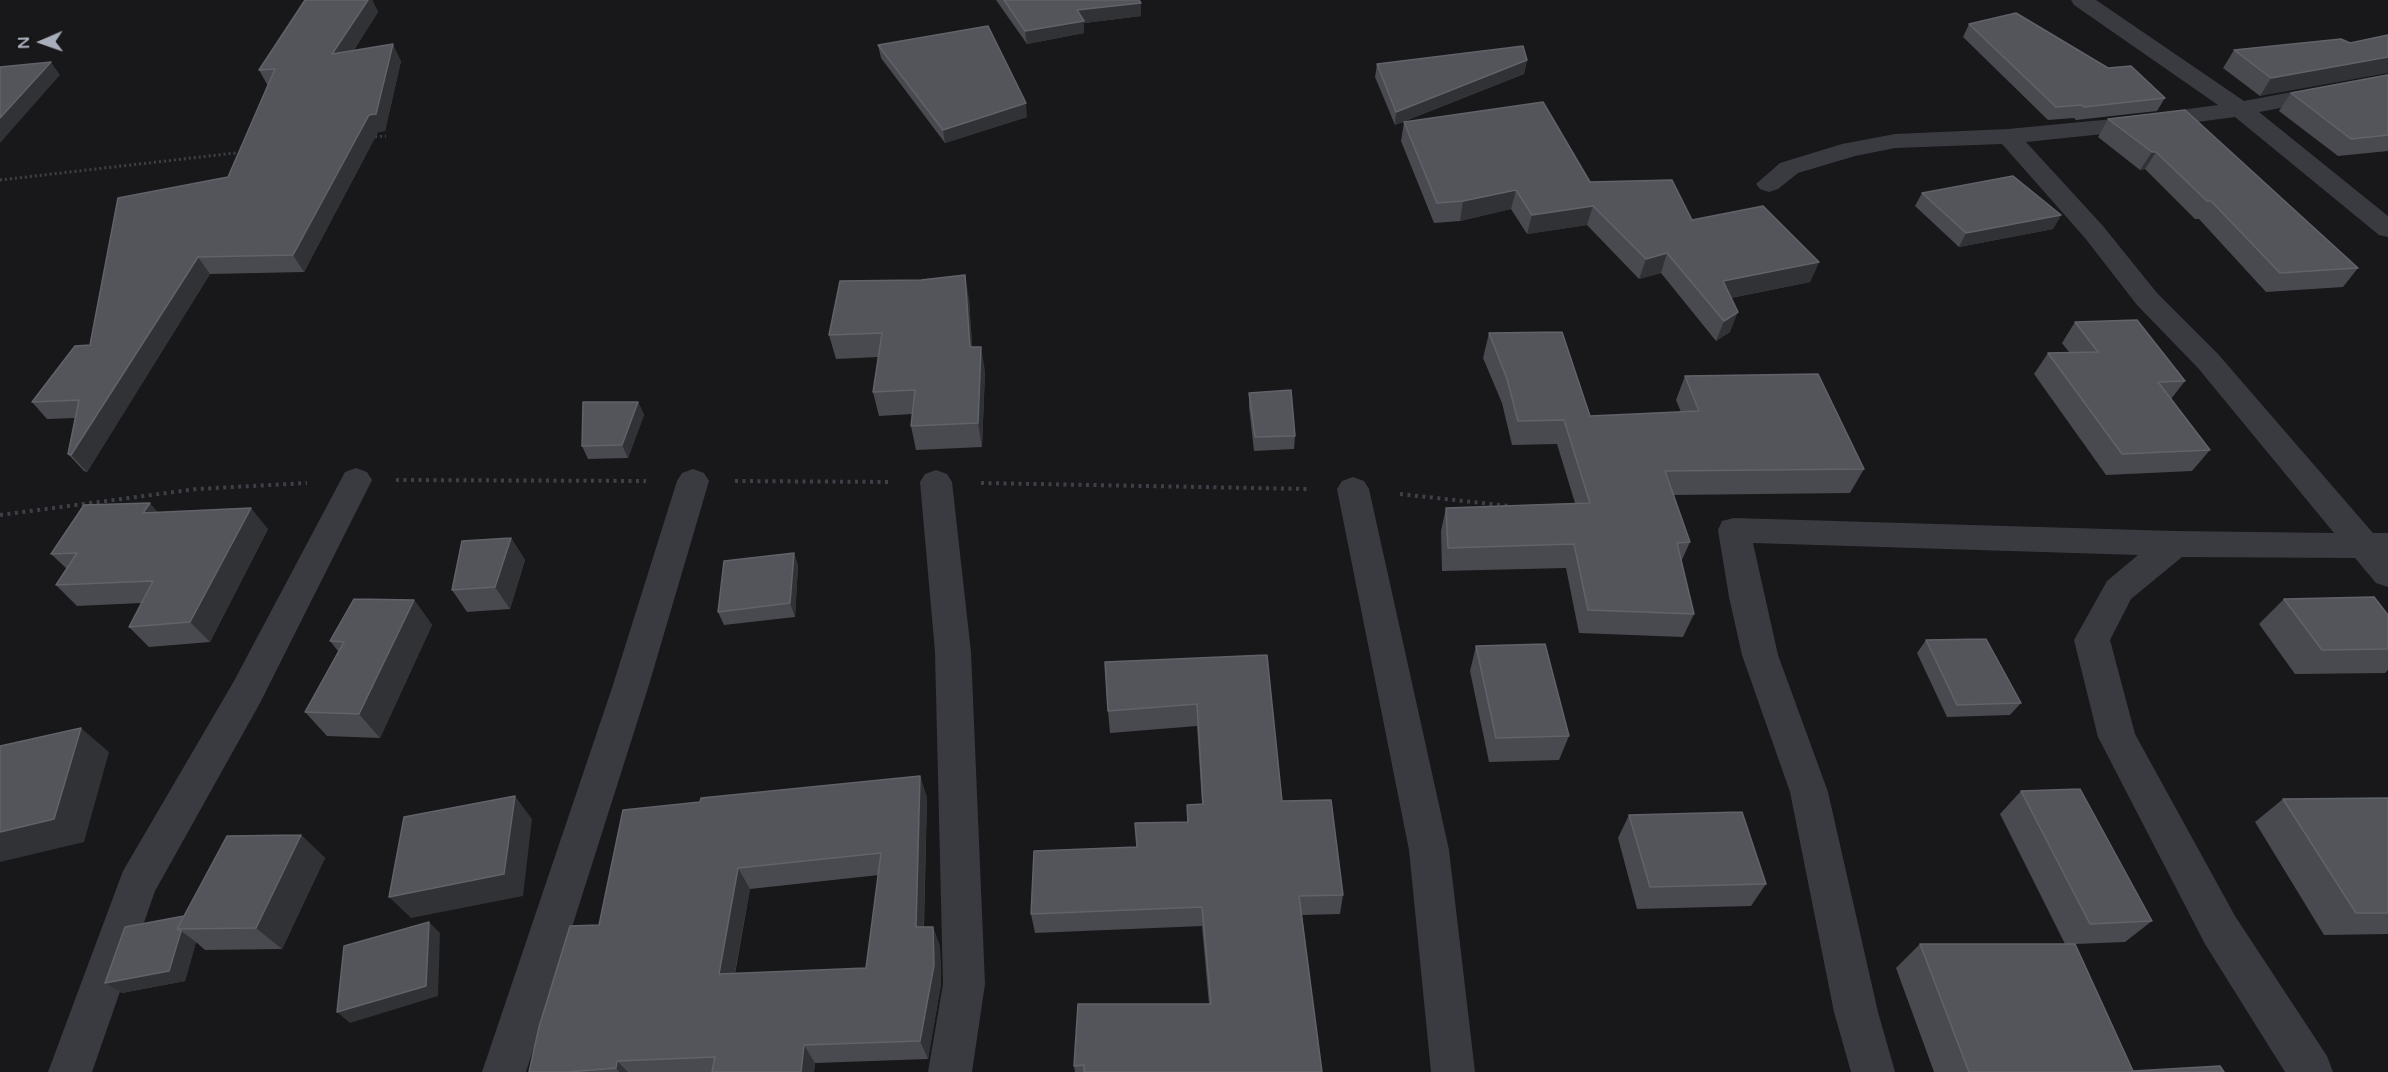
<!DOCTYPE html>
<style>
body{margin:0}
#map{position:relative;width:2388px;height:1072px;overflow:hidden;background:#18181a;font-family:"Varela Round",sans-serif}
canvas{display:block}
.north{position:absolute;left:12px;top:12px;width:60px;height:60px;-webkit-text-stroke:4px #131315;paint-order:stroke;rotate:268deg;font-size:16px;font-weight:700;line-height:24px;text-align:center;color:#a9aebb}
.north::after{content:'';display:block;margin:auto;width:21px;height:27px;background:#a9aebb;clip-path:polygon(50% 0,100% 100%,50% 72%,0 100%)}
</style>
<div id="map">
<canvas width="2388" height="1072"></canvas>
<div class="north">N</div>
</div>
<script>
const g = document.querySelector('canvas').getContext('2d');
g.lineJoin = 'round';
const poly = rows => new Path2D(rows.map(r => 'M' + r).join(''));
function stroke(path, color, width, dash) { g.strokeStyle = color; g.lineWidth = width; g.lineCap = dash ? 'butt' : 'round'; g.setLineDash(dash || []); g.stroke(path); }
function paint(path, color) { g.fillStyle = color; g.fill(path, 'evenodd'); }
stroke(poly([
 [370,137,386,136],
 [0,180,244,152]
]), '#3e4047', 3, [2, 3]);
stroke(poly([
 [396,480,646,481],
 [735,481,892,482],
 [981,483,1309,489],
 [1400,494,1509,506],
 [0,515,197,489,307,483]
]), '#3e4047', 4, [3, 4.5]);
paint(poly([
 [2071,0,2096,0,2244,101,2388,74,2388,88,2259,112,2388,216,2388,237,2379,235,2235,117,2113,133,2026,142,2103,226,2157,293,2218,354,2373,533,2388,533,2388,587,2376,583,2355,558,2182,557,2131,599,2110,640,2135,734,2235,916,2327,1056,2333,1072,2285,1072,2205,944,2098,737,2074,640,2107,581,2138,555,1753,543,1778,655,1828,792,1878,1012,1895,1072,1851,1072,1834,1012,1790,792,1742,655,1729,597,1718,530,1722,521,1734,518,2175,531,2334,533,2198,368,2137,305,2085,238,2002,144,1895,148,1855,156,1798,173,1778,189,1769,192,1760,189,1756,184,1780,163,1842,144,1895,134,2008,129,2113,119,2218,105,2074,5,2071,0],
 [356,468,367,472,372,480,260,703,155,891,92,1072,48,1072,123,871,234,681,345,472,356,468],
 [693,469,704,473,709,481,648,688,526,1072,482,1072,612,688,677,481,682,473,693,469],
 [936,470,947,474,952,482,971,652,985,984,972,1072,928,1072,943,984,935,652,920,482,925,474,936,470],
 [1353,477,1364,481,1369,489,1449,850,1475,1072,1431,1072,1409,850,1337,489,1342,481,1353,477]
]), '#3a3b41');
paint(poly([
 [305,0,372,0,378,12,354,50,401,61,385,131,378,132,304,272,210,274,87,472,84,471,68,454,75,418,47,419,32,402,90,345,228,177,268,86,259,70],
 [996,0,1139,0,1141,3,1141,16,1084,23,1084,33,1027,44],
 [1969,24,2108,68,2165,98,2157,111,2076,120,2074,118,2048,120,1963,37],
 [2350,43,2260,96,2223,68,2234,50],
 [878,45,1027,117,945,143,881,58],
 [1527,60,1524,74,1395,125,1375,77,1377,64],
 [2388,75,2388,151,2338,156,2279,111,2291,93],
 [2108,119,2358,268,2343,287,2266,292,2199,219,2195,219,2145,169,2140,170,2098,137],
 [1404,122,1590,182,1692,220,1819,262,1810,282,1731,298,1730,332,1716,341,1661,273,1639,279,1587,225,1527,234,1511,209,1460,221,1434,223,1401,141],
 [1922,193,2061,215,2053,229,1959,247,1915,206],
 [969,299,972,347,985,371,982,447,916,450,911,426,912,414,879,416,873,392,878,357,836,359,829,335],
 [2075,322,2185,381,2171,399,2210,450,2192,471,2106,475,2034,374,2048,353,2069,352,2062,343],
 [1489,333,1590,416,1681,412,1676,400,1685,376,1864,469,1850,493,1673,495,1690,542,1681,562,1694,614,1683,637,1579,633,1566,568,1442,571,1441,531,1446,508,1575,503,1557,444,1512,445,1502,403,1483,358],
 [1249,393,1295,436,1294,449,1254,451,1249,407],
 [638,402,644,415,628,458,588,459,582,446],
 [158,513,268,529,210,642,149,647,129,627,141,603,77,606,56,585,67,569,51,554],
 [511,538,525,560,510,609,467,612,452,590],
 [794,553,798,566,795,617,724,625,718,612],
 [2284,599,2388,615,2388,670,2385,673,2295,674,2259,624],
 [414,600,432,625,380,738,327,736,305,712,338,651,330,641],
 [1926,640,2021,703,2010,715,1947,717,1917,653],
 [1476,646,1569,736,1559,760,1489,762,1470,671],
 [1267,655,1282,801,1343,895,1340,914,1302,915,1322,1072,1075,1072,1074,1066,1209,1004,1202,926,1035,933,1031,914,1137,847,1187,822,1187,805,1202,804,1197,726,1110,733,1108,711],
 [920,776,927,798,924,927,933,927,940,947,941,984,928,1059,815,1063,814,1072,529,1072,599,925,700,802],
 [879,875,866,968,735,974,750,889],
 [2021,791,2152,921,2125,942,2075,944,2133,1071,2224,1072,1934,1072,1896,968,1920,944,2065,944,2000,814],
 [2388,798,2388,934,2324,935,2255,822,2283,799],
 [1629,815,1766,884,1751,906,1637,909,1618,838],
 [301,835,325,858,282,949,205,950,196,942,185,981,122,993,105,983,184,916]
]), '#494a4f');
paint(poly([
 [368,0,372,0,378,12,341,70,332,54],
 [1141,3,1141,16,1084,23,1084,33,1027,44,1025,31,1077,10],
 [393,44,401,61,385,131,378,132,304,272,293,255],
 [2388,57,2388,73,2260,96,2271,78],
 [1527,60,1524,74,1395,125,1396,112],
 [51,62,60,75,0,143,0,118],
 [1026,103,1027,117,945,143,943,130],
 [2152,152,2156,152,2145,169,2140,170],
 [1516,190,1511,209,1460,221,1463,201],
 [1593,206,1587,225,1527,234,1532,215],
 [2061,215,2053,229,1959,247,1966,233],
 [1667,253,1661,273,1639,279,1646,259],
 [198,257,210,274,87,472,71,455],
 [1819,262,1810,282,1715,301,1723,281],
 [965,275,969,299,974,371,970,347],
 [1738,312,1730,332,1716,341,1724,321],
 [981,347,985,371,982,447,978,423],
 [638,402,644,415,628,458,622,445],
 [150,503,168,524,143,513],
 [251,508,268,529,210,642,190,622],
 [511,538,525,560,510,609,495,587],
 [794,553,798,566,795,617,790,603],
 [414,600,432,625,380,738,359,714],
 [81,728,109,752,84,842,0,862,0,832],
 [920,776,927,798,923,947,916,927],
 [515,796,532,819,523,896,411,918,389,897],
 [301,835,325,858,282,949,256,928],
 [738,868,750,889,731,993,719,974],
 [429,922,440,933,438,996,350,1023,337,1012],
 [933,927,940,947,941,984,928,1059,920,1041],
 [181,931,196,942,185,981,122,993,105,983],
 [804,1045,815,1063,814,1072,801,1072],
 [617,1061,628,1072,619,1072,616,1068]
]), '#313235');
const building = poly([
 [305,0,368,0,332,54,393,44,376,114,369,115,293,255,198,257,71,455,68,454,79,400,32,402,75,346,90,345,118,198,228,177,275,69,259,70,305,0],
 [1004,0,1139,0,1141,3,1077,10,1084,21,1025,31,1004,0],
 [2016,13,2108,68,2131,66,2165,98,2084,107,2081,105,2056,107,1969,24,2016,13],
 [988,26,1026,103,943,130,878,45,988,26],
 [2388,35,2388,57,2271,78,2234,50,2341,39,2350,43,2388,35],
 [1523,46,1527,60,1396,112,1377,64,1523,46],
 [51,62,0,118,0,67,51,62],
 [2388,75,2388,135,2351,139,2291,93,2388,75],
 [1543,102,1590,182,1672,180,1692,220,1763,206,1819,262,1723,281,1738,312,1724,321,1667,253,1646,259,1593,206,1532,215,1516,190,1463,201,1437,203,1404,122,1543,102],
 [2185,110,2358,268,2280,273,2211,201,2207,201,2156,152,2152,152,2108,119,2185,110],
 [2013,176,2061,215,1966,233,1922,193,2013,176],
 [965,275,970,347,981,347,978,423,911,426,915,390,873,392,882,333,829,335,840,281,921,280,965,275],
 [2137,320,2185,381,2158,382,2210,450,2122,454,2048,353,2098,352,2075,322,2137,320],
 [1562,332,1590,416,1699,411,1685,376,1818,374,1864,469,1665,471,1690,542,1677,543,1694,614,1588,610,1574,544,1448,548,1446,508,1590,503,1564,420,1518,421,1507,379,1489,333,1562,332],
 [1291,390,1295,436,1255,437,1249,393,1291,390],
 [583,402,638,402,622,445,582,446,583,402],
 [150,503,143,513,251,508,190,622,129,627,153,581,56,585,77,553,51,554,84,505,150,503],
 [511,538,495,587,452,590,462,541,511,538],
 [794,553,790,603,718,612,724,561,794,553],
 [2374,597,2388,615,2388,649,2322,650,2284,599,2374,597],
 [354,599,414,600,359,714,305,712,344,642,330,641,354,599],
 [1986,639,2021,703,1957,705,1926,640,1986,639],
 [1545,644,1569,736,1496,738,1476,646,1545,644],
 [1267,655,1282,801,1331,800,1343,895,1299,896,1322,1072,1084,1072,1084,1065,1074,1066,1078,1004,1211,1004,1202,907,1031,914,1034,851,1137,847,1135,823,1188,822,1187,805,1203,804,1197,704,1108,711,1105,662,1267,655],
 [81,728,54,819,0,832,0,746,81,728],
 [920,776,916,927,933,927,934,965,920,1041,804,1045,801,1072,712,1072,715,1057,617,1061,616,1068,568,1072,529,1072,539,1027,570,926,599,925,623,810,700,802,701,798,920,776],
 [881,853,866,968,719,974,738,868,881,853],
 [2080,789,2152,921,2090,924,2021,791,2080,789],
 [515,796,504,874,389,897,404,817,515,796],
 [2388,798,2388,913,2356,913,2283,799,2388,798],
 [1742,812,1766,884,1650,887,1629,815,1742,812],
 [301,835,256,928,177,929,227,836,301,835],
 [184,916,177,929,181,931,169,971,105,983,125,927,184,916],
 [429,922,426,986,337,1012,344,946,429,922],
 [1920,944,2075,944,2133,1071,2220,1066,2224,1072,1969,1072,1920,944]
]);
paint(building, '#54555b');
stroke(building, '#61636a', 1.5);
</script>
